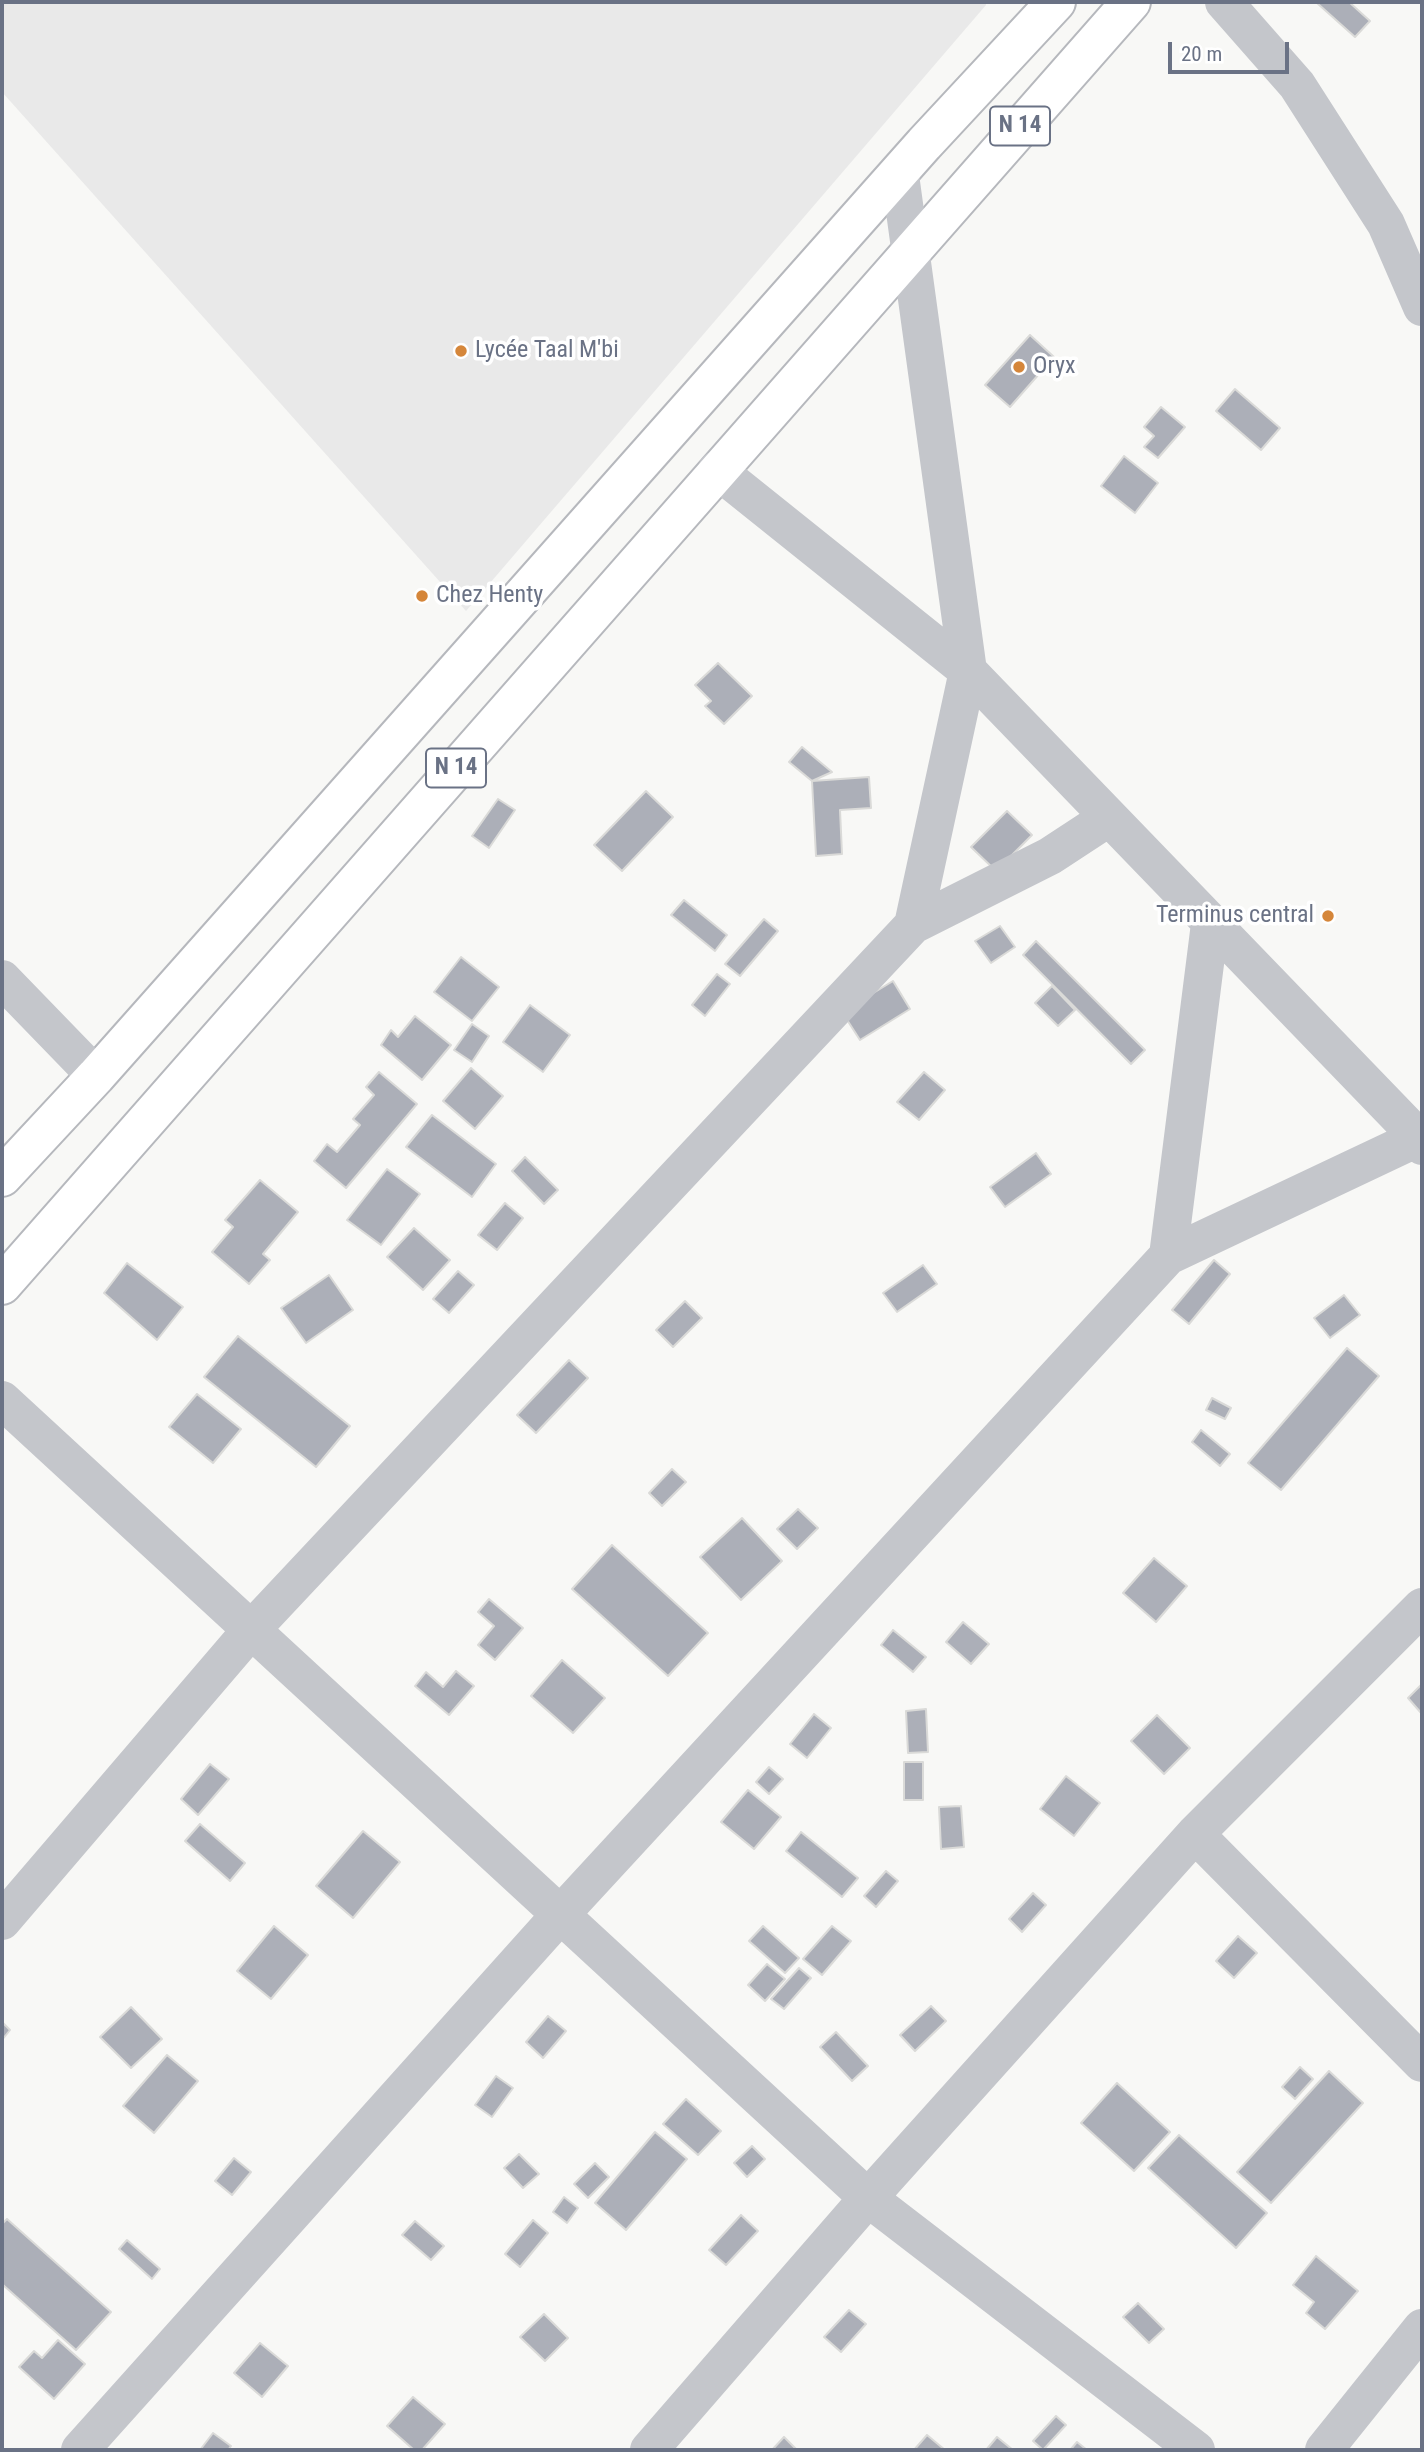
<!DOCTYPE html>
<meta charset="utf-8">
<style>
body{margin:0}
#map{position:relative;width:1424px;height:2452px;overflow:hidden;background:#f8f8f6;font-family:"Roboto Condensed",sans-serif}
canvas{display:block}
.frame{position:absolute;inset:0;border:4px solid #6a7285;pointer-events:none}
.scale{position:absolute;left:1168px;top:42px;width:121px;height:32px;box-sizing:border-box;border:4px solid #6a7285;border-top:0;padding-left:9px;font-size:21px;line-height:24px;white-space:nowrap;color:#6a7285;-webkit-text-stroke:5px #fff;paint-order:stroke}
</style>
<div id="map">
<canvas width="1424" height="2452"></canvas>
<div class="frame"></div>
<div class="scale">20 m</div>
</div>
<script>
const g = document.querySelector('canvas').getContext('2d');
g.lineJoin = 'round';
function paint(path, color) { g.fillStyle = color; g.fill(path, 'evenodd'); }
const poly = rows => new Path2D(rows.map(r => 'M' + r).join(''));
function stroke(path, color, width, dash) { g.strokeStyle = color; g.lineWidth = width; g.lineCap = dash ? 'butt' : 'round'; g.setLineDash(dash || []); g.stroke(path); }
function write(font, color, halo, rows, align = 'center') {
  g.font = font + ' "Roboto Condensed",sans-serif'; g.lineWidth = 7; g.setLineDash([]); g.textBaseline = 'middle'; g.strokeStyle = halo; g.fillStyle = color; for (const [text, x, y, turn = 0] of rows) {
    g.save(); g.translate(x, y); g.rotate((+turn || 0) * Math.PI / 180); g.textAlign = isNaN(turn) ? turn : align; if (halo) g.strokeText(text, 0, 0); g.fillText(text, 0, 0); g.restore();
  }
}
paint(poly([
 [2,2,986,2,986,5,466,611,2,92]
]), '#e9e9e9');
const building = poly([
 [1349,2,1370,21,1355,37,1317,3,1349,2],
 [1030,335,1054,357,1010,407,985,385,1030,335],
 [1235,389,1280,428,1261,450,1216,411,1235,389],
 [1161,407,1185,427,1158,458,1144,447,1154,436,1144,427,1161,407],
 [1124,456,1158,483,1135,513,1101,486,1124,456],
 [718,663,752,696,724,724,705,706,711,701,695,685,718,663],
 [802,747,832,772,812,781,789,762,802,747],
 [869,777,871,808,840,810,842,854,816,856,812,781,869,777],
 [646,791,673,817,622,871,594,845,646,791],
 [498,799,515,810,489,848,472,836,498,799],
 [1007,811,1032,835,996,871,971,847,1007,811],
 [684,900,727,935,715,951,671,915,684,900],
 [764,919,778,931,740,976,725,964,764,919],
 [1000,926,1015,947,991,963,975,941,1000,926],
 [1036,941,1145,1050,1131,1064,1023,955,1036,941],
 [461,957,499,987,472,1021,434,992,461,957],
 [717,974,730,984,705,1016,692,1005,717,974],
 [893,981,910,1009,860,1040,842,1012,893,981],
 [1052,986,1075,1010,1058,1026,1035,1003,1052,986],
 [530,1005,570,1035,543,1072,503,1042,530,1005],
 [415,1016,451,1045,422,1080,381,1045,391,1030,398,1037,415,1016],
 [472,1024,489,1036,472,1062,454,1050,472,1024],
 [471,1068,503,1096,475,1129,443,1101,471,1068],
 [379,1072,417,1104,346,1188,314,1161,327,1144,337,1152,360,1125,353,1119,374,1095,366,1087,379,1072],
 [924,1072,945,1090,919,1120,897,1102,924,1072],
 [432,1115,496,1164,472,1197,406,1147,432,1115],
 [1036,1153,1051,1174,1005,1207,990,1187,1036,1153],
 [525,1157,558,1190,544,1204,512,1171,525,1157],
 [387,1169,420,1194,381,1245,347,1220,387,1169],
 [260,1180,298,1212,263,1254,270,1260,249,1284,212,1252,233,1227,225,1220,260,1180],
 [505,1203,523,1218,497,1250,478,1235,505,1203],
 [414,1228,450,1260,423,1290,387,1257,414,1228],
 [1214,1260,1230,1274,1189,1324,1172,1310,1214,1260],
 [127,1263,183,1307,157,1340,104,1293,127,1263],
 [923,1265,937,1284,897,1312,883,1293,923,1265],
 [458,1271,474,1285,449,1313,433,1299,458,1271],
 [329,1275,353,1310,306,1343,281,1308,329,1275],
 [1344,1295,1360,1315,1330,1338,1314,1318,1344,1295],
 [685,1301,702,1318,673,1347,656,1330,685,1301],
 [238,1336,350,1426,316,1467,204,1377,238,1336],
 [1347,1348,1379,1376,1281,1490,1248,1463,1347,1348],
 [569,1360,588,1378,536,1433,517,1415,569,1360],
 [197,1394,241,1429,213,1463,169,1427,197,1394],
 [1212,1398,1231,1408,1225,1419,1206,1410,1212,1398],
 [1201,1430,1230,1454,1220,1466,1192,1442,1201,1430],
 [672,1469,686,1482,662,1506,649,1493,672,1469],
 [798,1509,818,1528,797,1549,777,1529,798,1509],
 [742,1518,782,1561,741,1600,700,1557,742,1518],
 [612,1545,708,1633,668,1676,572,1589,612,1545],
 [1154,1558,1187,1586,1156,1622,1123,1593,1154,1558],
 [489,1599,523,1628,495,1660,478,1645,494,1626,478,1612,489,1599],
 [963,1622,989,1644,971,1664,946,1642,963,1622],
 [893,1630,926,1657,913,1672,881,1645,893,1630],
 [562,1660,605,1698,573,1733,531,1696,562,1660],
 [456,1671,474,1686,449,1715,415,1686,426,1672,443,1687,456,1671],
 [1422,1684,1422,1714,1408,1698,1422,1684],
 [926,1709,928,1752,908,1753,906,1711,926,1709],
 [814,1714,831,1728,807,1758,790,1744,814,1714],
 [1157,1715,1190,1748,1164,1774,1131,1741,1157,1715],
 [904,1762,923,1762,923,1800,904,1800,904,1762],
 [210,1764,229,1779,198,1815,181,1799,210,1764],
 [769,1767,783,1779,769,1794,756,1782,769,1767],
 [1066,1776,1100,1803,1074,1836,1040,1809,1066,1776],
 [748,1790,781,1817,754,1849,721,1822,748,1790],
 [961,1806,964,1847,941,1849,939,1807,961,1806],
 [200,1824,245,1863,230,1881,185,1841,200,1824],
 [363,1831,400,1862,353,1918,316,1886,363,1831],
 [801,1832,858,1878,842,1897,786,1851,801,1832],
 [886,1871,898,1881,876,1907,864,1896,886,1871],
 [1033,1893,1046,1905,1022,1932,1009,1919,1033,1893],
 [274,1926,308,1955,271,1999,237,1971,274,1926],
 [763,1926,799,1958,785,1973,749,1941,763,1926],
 [832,1926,851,1941,822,1975,803,1959,832,1926],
 [1238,1936,1257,1953,1234,1978,1216,1961,1238,1936],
 [767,1964,785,1979,765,2001,748,1985,767,1964],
 [799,1968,811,1978,784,2009,771,1999,799,1968],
 [931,2006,946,2021,915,2051,900,2035,931,2006],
 [131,2007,162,2039,131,2068,100,2037,131,2007],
 [548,2016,566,2031,543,2058,526,2042,548,2016],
 [2,2022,10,2030,2,2040,2,2022],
 [836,2032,868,2066,852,2081,820,2047,836,2032],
 [167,2055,198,2081,154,2133,123,2106,167,2055],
 [1300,2067,1313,2079,1295,2099,1282,2087,1300,2067],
 [1329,2071,1363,2103,1271,2203,1237,2172,1329,2071],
 [496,2076,513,2088,492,2117,475,2105,496,2076],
 [1117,2083,1170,2132,1134,2171,1081,2123,1117,2083],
 [686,2099,721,2131,698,2155,663,2124,686,2099],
 [655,2132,687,2159,626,2230,595,2203,655,2132],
 [1179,2135,1267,2213,1236,2248,1148,2168,1179,2135],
 [752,2146,765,2159,747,2177,734,2163,752,2146],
 [519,2154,539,2174,523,2188,504,2168,519,2154],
 [234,2158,251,2172,232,2195,215,2181,234,2158],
 [595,2163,609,2177,588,2198,574,2184,595,2163],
 [564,2197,578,2208,567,2223,553,2212,564,2197],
 [741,2215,758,2231,726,2265,709,2250,741,2215],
 [7,2219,111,2312,76,2350,2,2284,2,2224,7,2219],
 [533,2220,548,2233,520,2267,505,2254,533,2220],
 [415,2221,444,2246,431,2260,402,2235,415,2221],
 [127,2240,160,2269,152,2279,119,2249,127,2240],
 [1316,2256,1358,2291,1325,2329,1306,2313,1314,2302,1293,2285,1316,2256],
 [1138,2303,1164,2329,1149,2343,1123,2317,1138,2303],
 [849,2310,866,2324,841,2352,824,2337,849,2310],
 [544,2314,568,2338,545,2361,520,2337,544,2314],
 [58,2340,85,2364,54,2399,19,2367,34,2351,42,2358,58,2340],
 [260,2343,288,2366,262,2397,234,2373,260,2343],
 [413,2397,445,2424,422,2450,414,2450,387,2426,413,2397],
 [1056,2416,1066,2425,1043,2450,1033,2441,1056,2416],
 [213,2433,231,2446,228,2450,200,2450,213,2433],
 [927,2435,945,2450,914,2450,927,2435],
 [784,2437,797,2450,772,2450,784,2437],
 [997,2437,1013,2450,986,2450,997,2437],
 [1077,2442,1087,2450,1071,2449,1077,2442]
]);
paint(building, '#acafb8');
stroke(building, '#dadad8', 2);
const major = poly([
 [2,1177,96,1076,924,144,1056,2],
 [2,1285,1131,2]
]);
stroke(major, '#b6b8bd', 42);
stroke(poly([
 [1224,2,1297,85,1386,224,1422,307],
 [900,175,968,671,1419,1138,1422,1146],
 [717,470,968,671,913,925],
 [2,979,96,1076],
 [1168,1256,1210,924],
 [2,1400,868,2198,1196,2450],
 [1195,1834,1422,2063],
 [2,1921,251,1630,913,925,1050,856,1108,818],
 [80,2450,560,1915,1168,1256,1422,1136],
 [649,2450,868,2198,1195,1834,1422,1607],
 [1324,2450,1422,2328]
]), '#c4c6cb', 38);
stroke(major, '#fff', 38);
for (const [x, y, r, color] of [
 [461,351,7,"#d5863a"],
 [1019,367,7,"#d5863a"],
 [422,596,7,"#d5863a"],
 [1328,916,7,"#d5863a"]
]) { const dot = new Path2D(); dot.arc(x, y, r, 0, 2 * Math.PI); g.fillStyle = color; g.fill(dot); stroke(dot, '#fff', 2.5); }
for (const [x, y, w] of [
 [1020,126,60],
 [456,768,60]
]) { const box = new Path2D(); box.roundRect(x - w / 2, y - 19.5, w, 39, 5); g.fillStyle = '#fff'; g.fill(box); stroke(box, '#6a7285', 2); }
write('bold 23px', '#6a7285', null, [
 ["N 14",1020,126],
 ["N 14",456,768]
]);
write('24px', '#6a7285', '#fff', [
 ["Lycée Taal M'bi",475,351],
 ["Oryx",1033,367],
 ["Chez Henty",436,596],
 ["Terminus central",1314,916,"right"]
], 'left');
</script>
